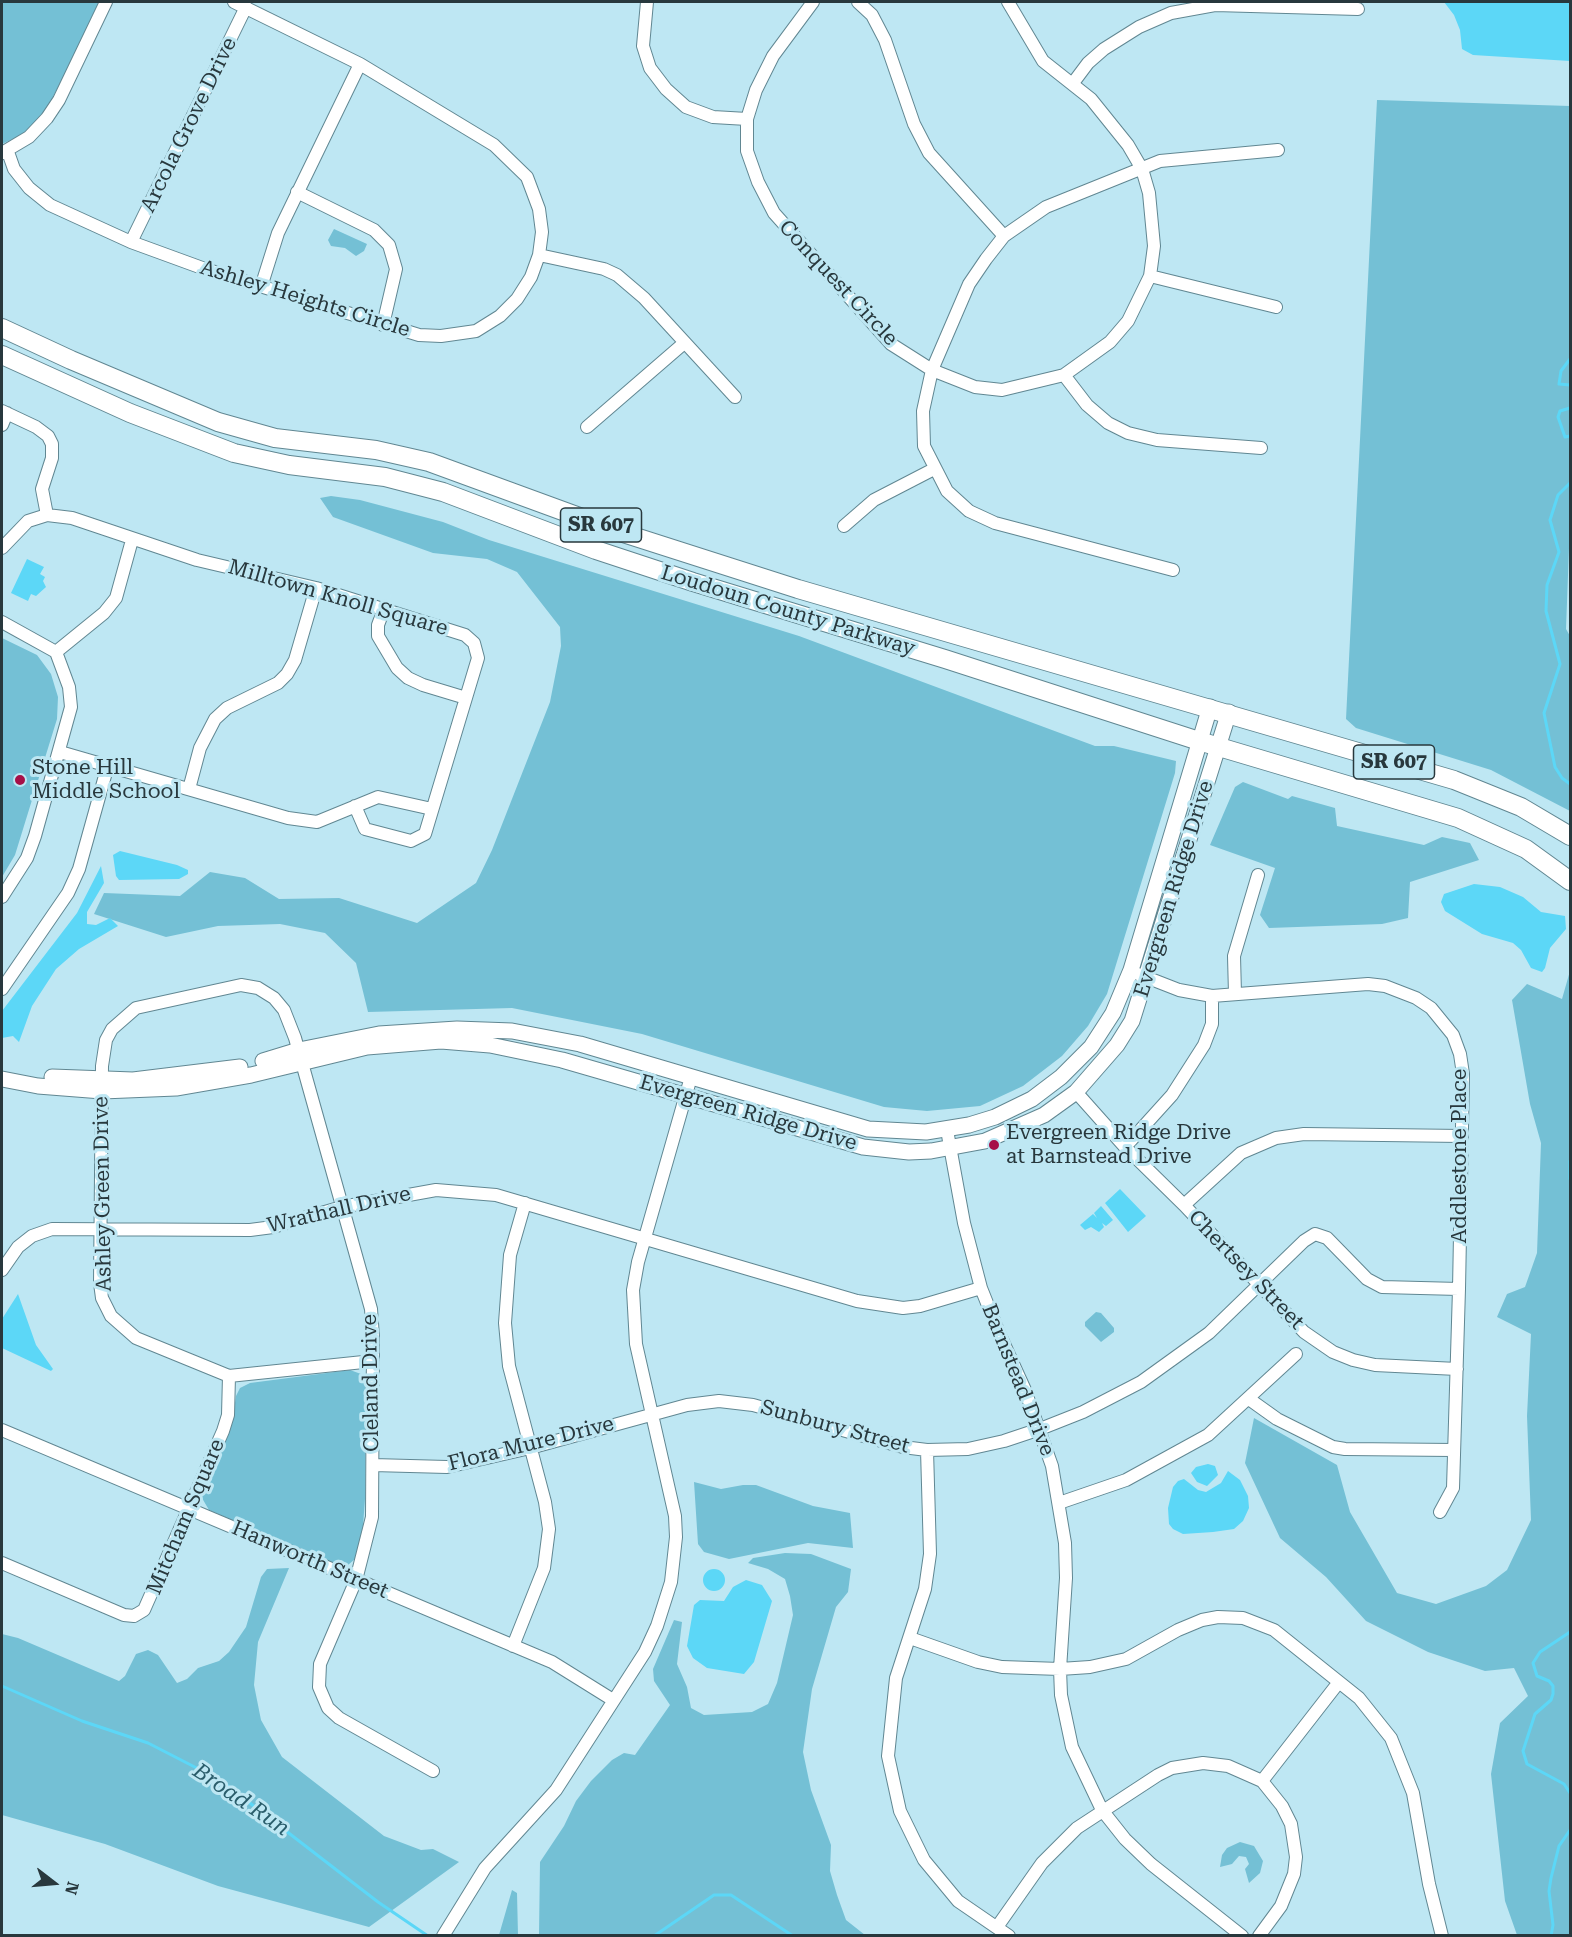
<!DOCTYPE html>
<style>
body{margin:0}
#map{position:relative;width:1572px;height:1937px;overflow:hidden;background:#bee7f3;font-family:"Roboto Serif",serif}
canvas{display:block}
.frame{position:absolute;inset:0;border:3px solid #28383d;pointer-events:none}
.north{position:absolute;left:24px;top:1853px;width:60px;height:60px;-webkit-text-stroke:4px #bee7f3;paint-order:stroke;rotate:106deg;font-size:16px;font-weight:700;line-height:24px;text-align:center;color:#28383d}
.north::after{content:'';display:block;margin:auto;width:21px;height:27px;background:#28383d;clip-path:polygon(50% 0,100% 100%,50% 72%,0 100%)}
</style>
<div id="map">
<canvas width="1572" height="1937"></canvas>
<div class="frame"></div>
<div class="north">N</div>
</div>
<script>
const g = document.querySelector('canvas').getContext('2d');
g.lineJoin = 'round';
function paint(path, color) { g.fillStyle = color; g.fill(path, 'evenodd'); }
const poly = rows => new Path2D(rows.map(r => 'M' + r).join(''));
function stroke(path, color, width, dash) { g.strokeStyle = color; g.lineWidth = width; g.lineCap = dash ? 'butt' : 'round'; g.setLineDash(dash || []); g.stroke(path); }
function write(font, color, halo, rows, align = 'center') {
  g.font = font + ' "Roboto Serif",serif'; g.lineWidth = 6; g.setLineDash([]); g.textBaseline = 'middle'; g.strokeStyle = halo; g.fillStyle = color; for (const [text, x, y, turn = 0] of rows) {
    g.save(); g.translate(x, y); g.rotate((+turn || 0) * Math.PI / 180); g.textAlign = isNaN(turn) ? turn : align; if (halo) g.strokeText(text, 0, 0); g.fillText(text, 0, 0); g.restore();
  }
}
paint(poly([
 [2,2,100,2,49,105,36,123,21,135,2,144],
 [1377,100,1570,106,1570,521,1566,629,1570,636,1570,811,1491,770,1356,728,1346,719],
 [334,229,367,244,364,251,356,256,345,248,331,246,328,240],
 [331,496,360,500,443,522,489,540,799,636,1095,746,1114,746,1176,761,1175,773,1107,994,1088,1026,1062,1056,1023,1086,980,1106,927,1111,884,1107,642,1034,512,1008,368,1012,356,963,325,933,280,924,218,926,166,937,94,914,104,893,180,896,210,872,245,878,279,899,339,898,417,923,476,883,492,850,550,702,561,646,560,627,517,572,487,559,433,553,333,517,320,498],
 [2,638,37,655,51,674,58,697,57,719,15,855,2,877],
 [1243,782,1288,799,1292,796,1335,808,1337,826,1424,845,1442,837,1470,843,1479,860,1410,882,1408,918,1382,924,1269,928,1260,915,1275,868,1210,845,1235,787],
 [1570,971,1570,1935,1517,1935,1505,1901,1491,1774,1500,1723,1528,1696,1514,1668,1485,1671,1428,1652,1366,1621,1326,1577,1280,1538,1245,1463,1254,1418,1337,1465,1350,1512,1397,1593,1436,1604,1486,1586,1507,1570,1531,1520,1527,1416,1531,1334,1497,1317,1507,1294,1525,1287,1537,1253,1541,1143,1530,1104,1512,1000,1527,984,1562,999],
 [1096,1312,1101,1313,1114,1328,1114,1332,1101,1342,1085,1326,1085,1322],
 [350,1370,361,1374,366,1388,365,1499,363,1526,355,1559,348,1565,338,1566,209,1510,202,1498,203,1490,232,1424,236,1396,240,1388,250,1383],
 [694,1482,721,1489,743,1485,756,1485,813,1506,850,1513,853,1548,808,1543,729,1559,704,1552,698,1544],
 [785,1553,811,1554,851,1569,848,1592,836,1607,812,1689,803,1752,811,1790,831,1845,830,1871,837,1895,846,1920,865,1935,539,1935,540,1862,564,1826,576,1801,591,1781,612,1760,624,1753,635,1755,670,1705,654,1681,653,1669,674,1620,682,1622,677,1664,687,1687,691,1708,704,1715,752,1712,768,1704,777,1683,793,1615,790,1596,785,1579,768,1569,748,1563,753,1558],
 [289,1568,258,1642,254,1685,261,1720,282,1757,384,1836,421,1850,433,1849,459,1862,369,1927,218,1886,105,1844,2,1815,2,1634,18,1638,119,1681,125,1676,136,1654,148,1650,158,1655,177,1683,187,1679,198,1668,219,1661,229,1652,246,1627,261,1577,267,1569],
 [1240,1842,1254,1846,1263,1861,1260,1873,1249,1883,1245,1869,1249,1864,1246,1857,1239,1856,1232,1864,1220,1867,1222,1855,1227,1848],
 [512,1890,517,1893,518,1935,499,1935]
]), '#74c0d5');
paint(poly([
 [1444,2,1570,2,1570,61,1473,55,1462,49,1460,30,1454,15],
 [27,559,44,567,40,574,45,577,43,581,46,587,36,596,31,594,28,601,11,593],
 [120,851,177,865,188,870,188,874,179,879,119,880,116,876,113,855],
 [101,866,104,883,87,912,87,924,96,925,110,918,118,926,79,949,56,969,32,1006,19,1042,13,1036,2,1038,2,1011,77,913],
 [1474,884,1500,887,1523,897,1541,912,1565,916,1566,929,1550,948,1545,968,1542,972,1531,968,1521,950,1513,943,1482,934,1445,911,1441,902,1444,894],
 [1120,1189,1146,1216,1128,1232,1105,1203],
 [1101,1206,1113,1220,1106,1226,1102,1223,1104,1227,1099,1232,1091,1227,1085,1230,1080,1225,1093,1214,1097,1218,1094,1213],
 [18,1294,36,1345,53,1369,51,1371,2,1348,2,1319],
 [1208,1464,1215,1466,1218,1475,1207,1486,1197,1482,1191,1473,1196,1467],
 [1228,1471,1240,1480,1248,1496,1249,1508,1243,1521,1234,1529,1213,1532,1183,1534,1173,1529,1169,1524,1168,1508,1173,1487,1178,1481,1184,1479,1198,1490,1206,1492,1221,1483],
 '703 1580a11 11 0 1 1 22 0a11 11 0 1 1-22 0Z',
 [746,1580,762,1585,772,1601,754,1662,744,1674,707,1668,693,1658,687,1646,694,1605,700,1600,724,1601,733,1587]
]), '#5cd7f7');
stroke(poly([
 [1570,359,1561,371,1559,384,1570,385],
 [1570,408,1560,411,1558,417,1565,437,1570,436],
 [1570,483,1558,495,1550,520,1559,552,1547,585,1546,611,1560,664,1544,713,1555,767,1562,778,1570,784],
 [1570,1161,1570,1179],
 [1570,1632,1540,1652,1533,1663,1537,1676,1549,1681,1553,1686,1553,1694,1551,1700,1535,1714,1523,1751,1527,1764,1564,1784,1570,1793],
 [2,1686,82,1721,148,1743,220,1780,378,1902,428,1936],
 [654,1936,714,1895,731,1895,793,1936],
 [1551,1936,1553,1925,1549,1891,1551,1878,1559,1846,1570,1830]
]), '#5cd7f7', 3);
const minor = poly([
 [647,2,643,46,650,68,666,89,686,107,713,117,747,119],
 [813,2,773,56,756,90,747,119,747,151,758,182,774,213,891,344,932,370,975,387,1002,390,1064,375,1110,342,1128,321,1150,276,1154,246,1149,193,1142,169,1128,145,1091,99,1043,61,1008,2],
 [858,2,872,15,885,40,914,124,929,153,1004,236],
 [1073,83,1088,63,1104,49,1139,27,1171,13,1215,5,1358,9],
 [8,152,14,169,29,188,50,205,131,242,205,269,419,335,441,336,476,331,500,316,517,299,531,277,539,255,542,232,539,209,527,177,494,145,360,64,234,2],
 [2,153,29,137,47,118,59,100,106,2],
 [297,192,374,230,389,245,396,269,383,325],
 [131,242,246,7],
 [539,255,604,269,617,275,644,298,735,397],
 [1150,276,1276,307],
 [261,287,278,233,360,64],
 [1064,375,1087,405,1108,423,1128,433,1157,440,1261,448],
 [2,411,36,427,48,436,52,444,52,458,42,489,47,515],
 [2,425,7,413],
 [587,427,683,344],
 [844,526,874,500,934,469],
 [2,548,28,521,47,515,72,518,197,560,316,588,465,635,474,643,478,658,425,834,411,841,365,829,355,806],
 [1173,570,995,523,969,511,947,491,924,446,923,411,932,370,969,284,986,259,1004,236,1046,207,1160,161,1278,150],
 [384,609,378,625,378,636,397,668,408,678,423,685,466,698],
 [2,622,56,652,69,687,71,707,35,836,27,858,2,897],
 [56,652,104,613,116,598,132,540],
 [60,752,288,818,317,822,378,797,432,809],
 [189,789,200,748,215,719,227,708,278,683,287,674,295,660,316,588],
 [1138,974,1179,990,1212,996,1368,984,1385,986,1416,998,1431,1008,1453,1035,1460,1054,1463,1074,1459,1289,1453,1488,1440,1512],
 [2,989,68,893,79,869,108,765],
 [1235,994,1234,956,1258,875],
 [1076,1092,1125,1147,1184,1205,1304,1332,1333,1352,1353,1360,1375,1365,1457,1369],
 [947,1130,964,1223,981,1288,999,1333,1025,1390,1052,1466,1065,1543,1066,1578,1060,1669,1061,1695,1072,1747,1102,1810,1125,1839,1151,1864,1242,1936],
 [1125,1147,1172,1095,1204,1045,1212,1024,1212,996],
 [1184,1205,1241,1153,1276,1138,1304,1134,1462,1136],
 [2,1270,18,1247,32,1236,52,1229,250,1230,273,1227,342,1207,436,1190,496,1195,857,1301,903,1308,920,1306,981,1288],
 [373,1361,229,1376,136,1338,111,1316,102,1298,100,1283,102,1066,106,1040,112,1029,136,1008,241,985,258,988,274,998,284,1010,295,1038,371,1309,373,1337,372,1517,356,1580,320,1664,319,1687,328,1708,339,1718,433,1771],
 [1249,1399,1277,1419,1333,1447,1345,1449,1454,1450],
 [2,1430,552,1662,613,1700],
 [927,1450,930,1554,925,1589,896,1678,888,1756,900,1811,924,1860,958,1901,1009,1936],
 [373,1465,447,1467,530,1448,687,1405,719,1401,753,1405,903,1447,927,1450,968,1449,1004,1441,1040,1429,1083,1412,1141,1382,1209,1333,1304,1241,1315,1234,1327,1238,1367,1279,1382,1287,1459,1289],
 [1059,1503,1126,1480,1208,1435,1296,1354],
 [2,1563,124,1615,134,1616,144,1610,223,1431,228,1415,229,1376],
 [910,1638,978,1662,1002,1667,1060,1669,1090,1667,1126,1659,1178,1630,1202,1620,1218,1617,1243,1618,1274,1630,1359,1698,1391,1738,1413,1793,1429,1884,1442,1936],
 [513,1646,544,1568,549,1529,545,1502,509,1366,505,1323,510,1255,525,1203],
 [1262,1781,1339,1682],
 [997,1927,1042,1863,1077,1828,1158,1775,1172,1768,1203,1763,1228,1766,1262,1781,1282,1806,1291,1824,1296,1857,1294,1874,1281,1906,1259,1936],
 [443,1936,485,1868,556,1790,645,1652,657,1626,671,1582,676,1537,675,1516,636,1344,633,1290,638,1262,691,1077]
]);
const tertiary = poly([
 [263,1061,299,1050,379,1034,457,1029,512,1031,580,1044,868,1129,926,1132,969,1125,995,1117,1032,1099,1061,1077,1091,1047,1113,1013,1131,970,1210,707],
 [52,1077,133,1080,240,1067],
 [2,1079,38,1086,102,1091,176,1088,251,1075,367,1047,441,1041,490,1045,562,1060,863,1147,909,1152,931,1151,985,1141,1044,1115,1076,1092,1117,1045,1132,1021,1229,712]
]);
const primary = poly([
 [2,328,71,360,218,422,275,438,376,450,429,462,623,533,798,589,1454,780,1521,807,1570,836],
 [2,355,130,413,234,453,289,465,385,477,443,492,596,550,693,582,945,659,1199,741,1458,818,1526,849,1570,881]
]);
stroke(minor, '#618792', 14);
stroke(tertiary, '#618792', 17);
stroke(primary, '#618792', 20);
stroke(minor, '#fff', 12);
stroke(tertiary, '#fff', 15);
stroke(primary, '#fff', 18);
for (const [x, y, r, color] of [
 [20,780,6,"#a61048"],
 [994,1145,6,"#a61048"]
]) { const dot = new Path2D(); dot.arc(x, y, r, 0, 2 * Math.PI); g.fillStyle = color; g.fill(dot); stroke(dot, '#bee7f3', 2); }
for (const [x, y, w] of [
 [601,525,81],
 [1394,762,81]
]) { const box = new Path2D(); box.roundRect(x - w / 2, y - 17, w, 34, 4.5); g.fillStyle = '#bee7f3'; g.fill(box); stroke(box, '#28383d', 1.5); }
write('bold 20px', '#28383d', null, [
 ["SR 607",601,525],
 ["SR 607",1394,762]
]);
write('21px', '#28383d', '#bee7f3', [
 ["Arcola Grove Drive",189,125,-64],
 ["Conquest Circle",838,283,47],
 ["Ashley Heights Circle",305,299,17],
 ["Milltown Knoll Square",338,598,16],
 ["Loudoun County Parkway",788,611,17],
 ["Evergreen Ridge Drive",1174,889,-73],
 ["Evergreen Ridge Drive",748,1113,16],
 ["Addlestone Place",1460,1156,-90],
 ["Ashley Green Drive",103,1194,-91],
 ["Wrathall Drive",339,1210,-13],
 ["Chertsey Street",1246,1270,46],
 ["Barnstead Drive",1018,1380,68],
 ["Cleland Drive",371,1383,-91],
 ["Sunbury Street",835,1427,15],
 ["Flora Mure Drive",531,1444,-14],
 ["Mitcham Square",186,1517,-67],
 ["Hanworth Street",310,1560,23]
]);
write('21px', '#28383d', '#bee7f3', [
 ["Stone Hill",32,768],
 ["Middle School",32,792],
 ["Evergreen Ridge Drive",1006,1133],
 ["at Barnstead Drive",1006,1157]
], 'left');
write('italic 22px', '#2a5d6b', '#bee7f3', [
 ["Broad Run",241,1800,34]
]);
</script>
